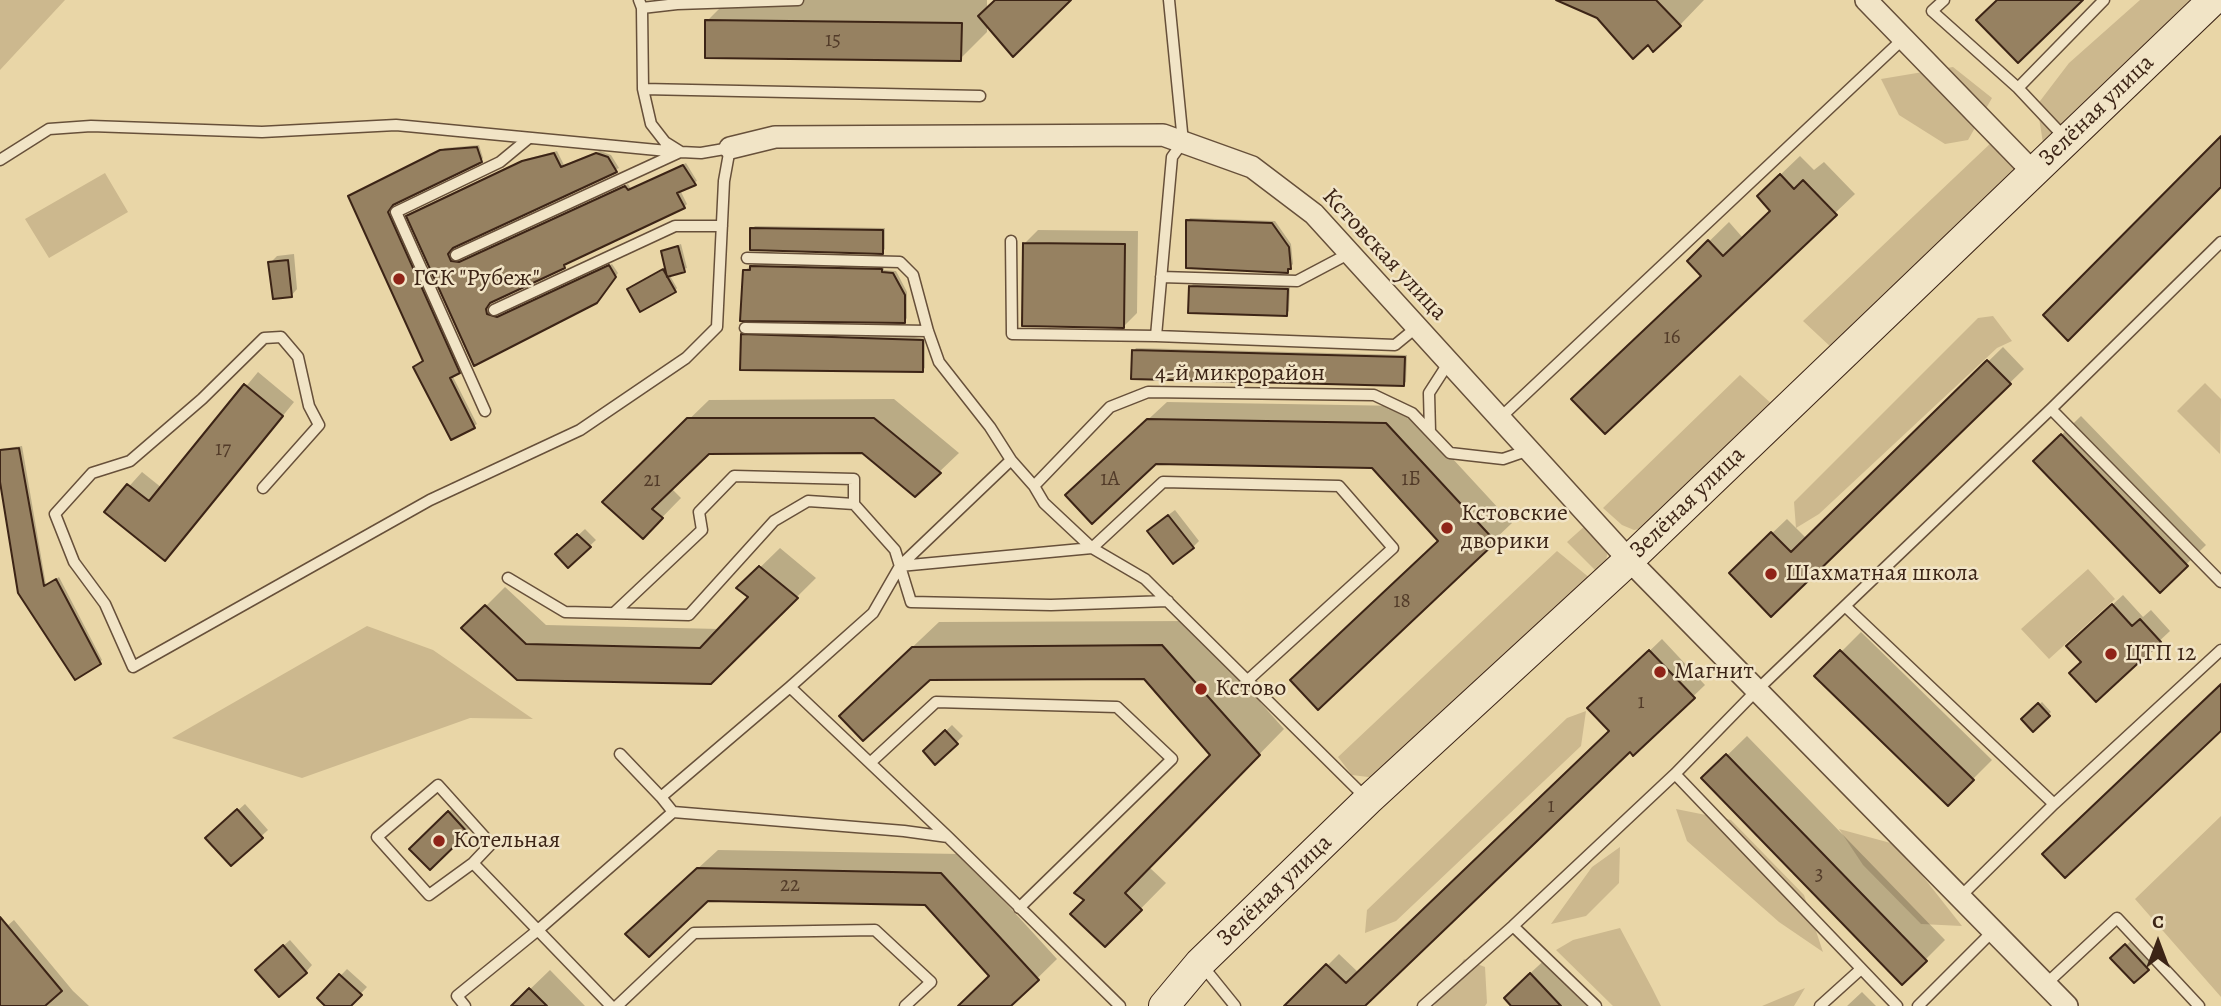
<!DOCTYPE html>
<meta charset="utf-8">
<style>
body{margin:0}
#map{position:relative;width:2221px;height:1006px;overflow:hidden;background:#e9d6a7;font-family:Alegreya,serif}
canvas{display:block}
.north{position:absolute;left:2123px;top:908px;width:70px;height:70px;-webkit-text-stroke:5px #f1e4c6;paint-order:stroke;rotate:0deg;font-size:19px;font-weight:700;line-height:28px;text-align:center;color:#3c2416}
.north::after{content:'';display:block;margin:auto;width:24px;height:32px;background:#3c2416;clip-path:polygon(50% 0,100% 100%,50% 72%,0 100%)}
</style>
<div id="map">
<canvas width="2221" height="1006"></canvas>
<div class="north">С</div>
</div>
<script>
const g = document.querySelector('canvas').getContext('2d');
g.lineJoin = 'round';
function paint(path, color) { g.fillStyle = color; g.fill(path, 'evenodd'); }
const poly = rows => new Path2D(rows.map(r => 'M' + r).join(''));
function stroke(path, color, width, dash) { g.strokeStyle = color; g.lineWidth = width; g.lineCap = dash ? 'butt' : 'round'; g.setLineDash(dash || []); g.stroke(path); }
function write(font, color, halo, rows, align = 'center') {
  g.font = font + ' Alegreya,serif'; g.lineWidth = 5; g.setLineDash([]); g.textBaseline = 'middle'; g.strokeStyle = halo; g.fillStyle = color; for (const [text, x, y, turn = 0] of rows) {
    g.save(); g.translate(x, y); g.rotate((+turn || 0) * Math.PI / 180); g.textAlign = isNaN(turn) ? turn : align; if (halo) g.strokeText(text, 0, 0); g.fillText(text, 0, 0); g.restore();
  }
}
paint(poly([
 [0,0,65,0,0,70],
 [2140,0,2190,0,2043,143,2037,105,2069,63],
 [1953,67,1992,98,1968,140,1945,144,1899,115,1881,79],
 [1993,141,2014,167,2009,180,1833,349,1803,321],
 [105,173,128,212,49,258,25,219],
 [1993,316,2012,341,1997,348,1819,514,1796,528,1794,502,1978,318],
 [1740,375,1774,406,1647,527,1634,530,1622,525,1603,508],
 [2205,383,2221,399,2220,454,2177,411],
 [1586,525,1607,554,1606,565,1598,573,1567,542],
 [1557,551,1591,579,1376,778,1352,775,1338,757],
 [2088,569,2115,599,2049,659,2021,629],
 [367,626,433,650,533,719,470,718,302,778,172,738],
 [1586,711,1581,746,1396,921,1365,933,1367,910,1567,718],
 [1676,809,1731,820,1804,895,1823,952,1779,922,1687,841],
 [2221,816,2221,997,2135,899],
 [1839,829,1898,845,1962,926,1921,924,1863,865],
 [1620,847,1619,883,1586,916,1551,924,1592,867],
 [1620,928,1652,988,1661,1006,1613,1006,1556,950,1573,940],
 [1464,959,1485,967,1487,1003,1485,1006,1434,1006],
 [1805,988,1794,1006,1762,1006]
]), '#ccb88e');
paint(poly([
 [728,0,987,0,987,10,997,0,1068,0,987,24,987,32,960,59,707,21],
 [1587,0,1704,0,1680,25,1648,42],
 [479,145,483,158,481,161,393,203,390,208,461,369,452,375,477,424,474,426,425,361,353,194,445,148],
 [557,151,564,165,600,151,611,155,619,168,451,247,451,254,455,260,463,260,628,184,631,189,686,163,697,181,680,190,687,204,684,207,566,262,564,267,491,301,488,304,489,311,496,316,502,315,612,264,618,273,600,298,474,364,408,216,526,159],
 [1800,156,1814,170,1824,162,1855,194,1605,432,1703,276,1689,261,1729,222,1743,238,1772,210,1778,177],
 [1190,218,1275,221,1291,244,1293,264,1287,271,1188,221],
 [755,226,885,228,885,249,882,252,752,229],
 [1038,230,1138,231,1137,313,1124,326,1024,244],
 [681,244,687,268,669,274,677,288,675,291,632,287,667,267,663,251],
 [294,254,297,289,291,296,270,263,277,256],
 [754,264,884,267,884,270,896,271,907,292,907,318,905,321,745,270],
 [1193,284,1290,287,1289,311,1286,314,1191,286],
 [745,332,909,336,925,339,925,368,922,370,742,335],
 [2003,347,2024,369,1771,615,1746,558,1787,519,1807,539],
 [1136,348,1407,355,1406,382,1403,384,1134,351],
 [258,372,294,402,178,546,165,559,106,512,142,472,162,488],
 [894,399,959,453,915,495,863,451,708,452,671,488,681,498,643,537,604,502,709,400],
 [1167,402,1404,406,1512,523,1318,707,1440,540,1373,466,1156,462,1085,478],
 [2081,416,2206,545,2160,590,2035,461],
 [22,446,46,585,59,577,102,660,76,678,0,472,0,449],
 [1175,510,1199,541,1193,547,1156,524],
 [585,529,596,540,568,566,558,554],
 [780,548,816,578,710,683,517,679,464,628,505,587,546,625,720,629,751,597,739,588],
 [2123,595,2143,617,2151,610,2170,631,2096,700,2079,636],
 [1188,621,1284,729,1149,867,1166,883,1105,945,1073,914,1213,755,1144,678,929,679,866,691,939,622],
 [1861,632,1992,760,1948,804,1817,676],
 [1662,639,1705,685,1633,754,1630,749,1362,1006,1288,1005,1339,954,1359,973,1612,731,1590,708],
 [2042,702,2051,712,2033,729,2024,719],
 [952,725,963,736,936,762,925,751],
 [1747,736,1945,940,1902,983,1704,778],
 [245,804,268,830,231,864,214,832],
 [455,806,473,825,430,868,411,849],
 [718,850,961,854,1057,959,1009,1006,959,1006,991,976,926,903,707,900,647,915],
 [14,920,73,991,89,1006,3,1006,0,1002,0,932],
 [2133,939,2154,962,2134,981,2113,958],
 [290,940,312,965,306,972,264,963],
 [1550,955,1599,1006,1514,1006,1525,978],
 [347,969,367,987,349,1006,328,1006,319,998],
 [550,970,585,1006,513,1006,524,995],
 [1862,992,1876,1006,1847,1006]
]), '#0003');
const building = poly([
 [995,0,1071,0,1013,57,978,16,995,0],
 [1556,0,1656,0,1681,26,1653,52,1648,45,1633,59,1597,18,1556,0],
 [1997,0,2083,0,2018,63,1976,20,1997,0],
 [705,20,962,23,961,61,705,58,705,20],
 [2221,136,2221,187,2068,341,2043,315,2221,136],
 [477,147,482,162,393,205,388,212,460,373,450,378,475,428,451,440,413,367,423,361,348,196,440,150,477,147],
 [554,153,561,167,596,153,608,157,617,172,453,248,448,254,451,261,459,262,625,186,628,190,683,165,696,185,677,193,685,208,564,265,565,268,490,303,486,309,487,314,497,317,609,265,616,277,597,303,474,366,406,216,522,161,554,153],
 [1780,174,1794,189,1803,180,1837,215,1605,434,1571,399,1701,276,1687,261,1708,240,1723,256,1770,211,1757,196,1780,174],
 [1186,220,1272,223,1289,247,1291,269,1288,269,1288,273,1186,268,1186,220],
 [750,228,883,230,883,254,750,250,750,228],
 [1023,243,1125,244,1124,328,1022,326,1023,243],
 [678,246,685,272,667,277,661,251,678,246],
 [288,260,292,297,273,299,268,262,288,260],
 [750,266,882,269,882,272,893,273,905,295,905,323,740,321,743,270,750,270,750,266],
 [663,269,676,292,640,312,627,289,663,269],
 [1189,286,1288,289,1287,316,1188,313,1189,286],
 [741,334,923,340,923,372,740,370,741,334],
 [1132,350,1405,357,1404,386,1131,379,1132,350],
 [1987,360,2011,384,1771,617,1729,573,1771,532,1791,552,1987,360],
 [244,384,283,416,165,561,104,512,127,484,149,501,244,384],
 [687,418,874,418,941,473,915,497,862,453,709,454,652,509,663,518,643,539,602,502,687,418],
 [1147,419,1386,423,1496,542,1318,710,1290,680,1438,541,1372,468,1156,464,1092,524,1065,495,1147,419],
 [2061,434,2188,566,2160,593,2033,461,2061,434],
 [19,448,44,586,56,579,101,664,75,680,18,593,0,482,0,450,19,448],
 [1168,515,1194,548,1173,564,1147,531,1168,515],
 [577,534,591,547,568,568,555,554,577,534],
 [759,566,798,598,711,684,517,680,461,628,485,605,526,644,700,648,748,597,736,588,759,566],
 [2112,604,2132,626,2140,619,2161,642,2096,702,2069,673,2081,662,2066,646,2112,604],
 [1162,645,1260,755,1125,893,1142,910,1105,947,1070,914,1084,900,1074,893,1210,755,1144,679,930,680,863,741,839,716,912,647,1162,645],
 [1649,650,1695,698,1633,756,1630,752,1365,1006,1284,1006,1326,964,1346,983,1609,731,1587,708,1649,650],
 [1840,650,1974,780,1948,806,1814,676,1840,650],
 [2221,684,2221,731,2065,878,2042,854,2221,684],
 [2038,703,2050,716,2033,732,2021,719,2038,703],
 [945,730,958,744,935,765,923,751,945,730],
 [1726,754,1927,961,1902,985,1701,778,1726,754],
 [237,809,263,838,231,866,205,838,237,809],
 [448,811,468,833,430,870,409,849,448,811],
 [697,868,941,873,1039,980,1011,1006,958,1006,989,976,925,905,708,901,649,957,625,934,697,868],
 [0,917,62,991,45,1006,0,1006,0,917],
 [2125,944,2149,970,2134,983,2110,958,2125,944],
 [283,945,307,973,279,997,255,970,283,945],
 [1530,973,1561,1006,1511,1006,1504,998,1530,973],
 [339,974,362,995,351,1006,325,1006,317,998,339,974],
 [529,988,547,1006,511,1006,529,988]
]);
paint(building, '#968161');
stroke(building, '#3c2416', 2);
const lane = poly([
 [1169,0,1183,142,1172,157,1156,336,1395,345,1417,327],
 [1944,0,1932,11,2018,88,2104,0],
 [642,8,677,4,798,0],
 [2018,88,2066,139],
 [643,89,980,96],
 [0,160,49,129,91,126,262,132,396,125,678,152],
 [1011,241,1012,334,1156,336],
 [456,255,680,152],
 [747,258,900,262,913,275,928,331,939,362,990,427,1011,460],
 [1161,277,1297,281,1350,253],
 [494,310,675,226,722,226],
 [745,328,928,331],
 [1449,362,1429,393,1430,432,1450,453,1503,459,1529,450],
 [2051,409,2221,582],
 [485,411,396,212,500,162,529,138],
 [1500,418,1904,38],
 [263,488,319,425,309,406,298,357,281,337,264,338,202,399,130,461,92,473,55,514,74,562,105,604,133,667,430,500,580,430,686,358,717,327,724,181,730,148,701,153,681,152,665,142,651,124,643,89,642,8,639,0],
 [900,566,1092,548,1163,482,1339,486,1393,548,1248,680],
 [508,578,565,612,689,615,774,521,808,501,854,504,895,550,911,602,1051,605,1168,601],
 [1845,606,2054,804,1961,896],
 [614,613,702,530,699,512,734,476,854,479,854,504],
 [790,687,948,837,1120,1006],
 [620,754,661,797,790,687,873,613,900,566,1011,460,1034,486],
 [870,763,936,702,1117,707,1172,759,1019,908],
 [1675,774,1897,1006],
 [1367,799,1145,579,1092,548,1044,503,1034,486,1110,407,1148,392,1374,395,1412,413,1430,432],
 [2054,804,2221,650],
 [673,812,904,831,948,837],
 [473,863,429,895,377,837,438,785,491,844,473,863,611,1006],
 [1513,926,1596,1006],
 [1201,964,1235,1006],
 [2046,984,2117,918,2199,1006],
 [465,1006,457,996,538,930,673,812,661,797],
 [617,1006,694,933,875,930,931,982,905,1006],
 [1423,1006,1513,926,1675,774,1757,690,2051,409,2221,242],
 [1820,1006,1861,969],
 [1918,1006,1994,930]
]);
const street = poly([
 [1866,0,2033,172],
 [730,148,775,137,1163,135,1252,167,1314,214,1629,560,2067,1006]
]);
const secondary = poly([
 [1164,1006,1200,963,1368,800,1629,560,2213,0]
]);
stroke(lane, '#67503a', 13);
stroke(street, '#67503a', 24);
stroke(secondary, '#3c2416', 32);
stroke(lane, '#f1e4c6', 10);
stroke(street, '#f1e4c6', 21);
stroke(secondary, '#f1e4c6', 30);
for (const [x, y, r, color] of [
 [399,279,7,"#8f2418"],
 [1447,528,7,"#8f2418"],
 [1771,574,7,"#8f2418"],
 [2111,654,7,"#8f2418"],
 [1660,672,7,"#8f2418"],
 [1201,689,7,"#8f2418"],
 [439,841,7,"#8f2418"]
]) { const dot = new Path2D(); dot.arc(x, y, r, 0, 2 * Math.PI); g.fillStyle = color; g.fill(dot); stroke(dot, '#f1e4c6', 2.5); }
write('21px', '#523b29', null, [
 ["15",833,41],
 ["16",1672,338],
 ["17",223,450],
 ["1А",1110,480],
 ["1Б",1411,480],
 ["21",652,481],
 ["18",1402,602],
 ["1",1641,703],
 ["1",1551,807],
 ["3",1819,875],
 ["22",790,886]
]);
write('24px', '#3c2416', '#f1e4c6', [
 ["Зелёная улица",2097,111,-44],
 ["Кстовская улица",1384,255,47],
 ["4-й микрорайон",1240,374],
 ["Зелёная улица",1688,503,-44],
 ["Зелёная улица",1275,891,-44]
]);
write('24px', '#3c2416', '#f1e4c6', [
 ["ГСК \"Рубеж\"",413,279],
 ["Кстовские",1461,514],
 ["дворики",1461,542],
 ["Шахматная школа",1785,574],
 ["ЦТП 12",2125,654],
 ["Магнит",1674,672],
 ["Кстово",1215,689],
 ["Котельная",453,841]
], 'left');
</script>
